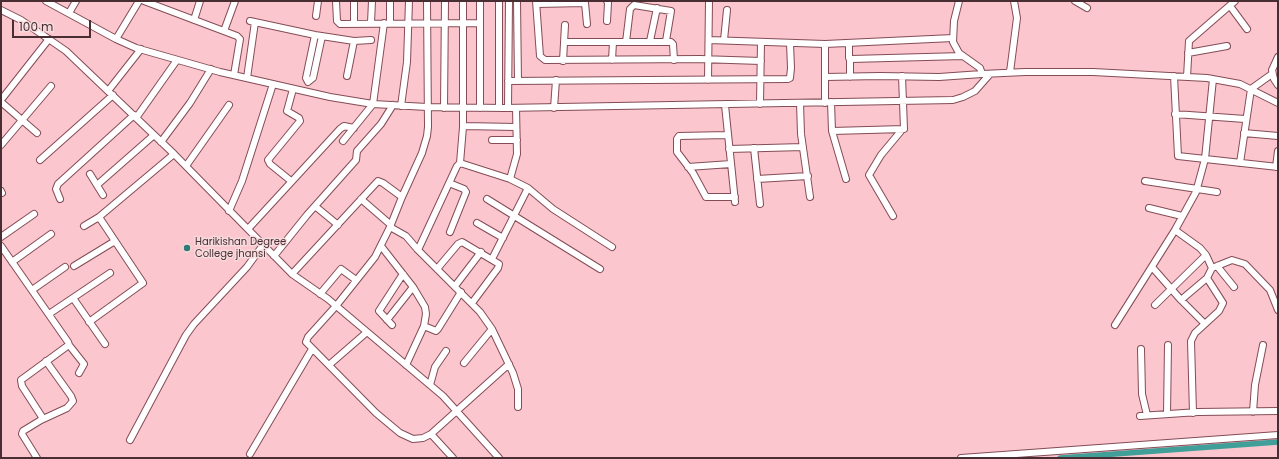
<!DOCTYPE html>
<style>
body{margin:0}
#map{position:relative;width:1279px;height:459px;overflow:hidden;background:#fbc6cd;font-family:Poppins,sans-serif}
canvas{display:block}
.frame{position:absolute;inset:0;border:2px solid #482e32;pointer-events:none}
.scale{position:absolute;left:12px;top:20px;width:79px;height:18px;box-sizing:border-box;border:2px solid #482e32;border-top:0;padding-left:5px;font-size:12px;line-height:14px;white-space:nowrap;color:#482e32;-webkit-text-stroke:3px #f6dbde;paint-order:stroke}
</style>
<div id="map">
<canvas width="1279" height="459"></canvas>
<div class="frame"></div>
<div class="scale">100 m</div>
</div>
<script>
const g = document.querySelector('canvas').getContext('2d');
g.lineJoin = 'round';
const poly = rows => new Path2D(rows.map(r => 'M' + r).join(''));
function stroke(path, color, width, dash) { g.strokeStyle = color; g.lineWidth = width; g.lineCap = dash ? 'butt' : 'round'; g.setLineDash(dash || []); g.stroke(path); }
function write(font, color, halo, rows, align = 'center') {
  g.font = font + ' Poppins,sans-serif'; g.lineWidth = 3; g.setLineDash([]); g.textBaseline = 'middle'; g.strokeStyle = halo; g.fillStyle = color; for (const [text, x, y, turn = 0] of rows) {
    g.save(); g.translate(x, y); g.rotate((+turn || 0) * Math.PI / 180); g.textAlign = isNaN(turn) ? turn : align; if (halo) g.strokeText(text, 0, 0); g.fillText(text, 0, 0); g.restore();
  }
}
stroke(poly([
 [1060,458,1278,442]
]), '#409f99', 5.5);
const street = poly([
 [46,1,116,39,136,48,220,72,330,97,373,104,427,107,504,108,953,100,963,97,975,91,990,74],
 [144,1,237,36,240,39,234,75],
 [336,1,337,21,340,24,480,23],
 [354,1,354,24],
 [427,1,428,127,427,136,422,153,402,197,390,227,375,257,336,306,308,337,306,342,376,413,400,433,413,439,423,438,431,434,509,364],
 [463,1,463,126,516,127],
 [499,1,499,108],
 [517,1,518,81],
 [536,1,540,56,545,60,700,59,761,61],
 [959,1,954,21,953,42,959,53,980,68,982,74,1025,72,1093,72,1207,78,1240,84,1278,103],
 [1075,1,1087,8],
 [537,4,585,3,587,24],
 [1230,6,1247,29],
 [1,10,21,20,66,51,174,154,292,274,328,299,443,396,499,458],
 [69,13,76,1],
 [316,16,318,1],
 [194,20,200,1],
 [250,21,315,35,354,41,371,40],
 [607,21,608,3,607,1],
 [371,23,372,1],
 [390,23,390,1],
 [224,31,235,1],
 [315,35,306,78,308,82,313,78,322,36],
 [116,39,139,1],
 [709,40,825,44,953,38],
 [724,40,727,10],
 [650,41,657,8],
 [564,42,671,42,673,44,674,60],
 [626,42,630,9,634,5,671,11,666,41],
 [849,44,849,58,851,59,963,56],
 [1188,53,1227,46],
 [1278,57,1272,70,1274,79,1278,85],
 [850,59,850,77],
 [612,60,613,42],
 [563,61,565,25],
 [1010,72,1017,18,1014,1],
 [347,76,354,41],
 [1174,76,1178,156,1278,167],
 [825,77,880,76,939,77,982,74],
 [1187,77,1189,41,1235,1],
 [247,78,255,22],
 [708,80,709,1],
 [508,81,788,79,790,78,791,68,790,43],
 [108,91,141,49],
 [1,100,49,39],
 [1,102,37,133],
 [831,102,832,131,846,179],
 [800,103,801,134,810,197],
 [825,103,825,44],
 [760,104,761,42],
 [725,105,735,202],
 [401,106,407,62,409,1],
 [444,108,445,1],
 [480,108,480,1],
 [508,108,509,1],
 [554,108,556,80],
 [1175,114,1245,119],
 [136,118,177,60],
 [832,131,904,129,902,76],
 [1244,133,1278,136],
 [728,135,679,136,677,139,677,152,693,173,706,197,735,197],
 [492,140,517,140],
 [343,141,373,104,384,23],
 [161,142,190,103,211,69],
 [1,145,51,86],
 [754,148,760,204],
 [729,149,803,147],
 [40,160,113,95],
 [460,163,463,127],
 [1240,163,1251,89,1272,74],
 [186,166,229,105],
 [688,167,731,164],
 [1276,167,1278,151],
 [90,174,103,195],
 [510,179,517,154,516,108],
 [757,179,808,176],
 [291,181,270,164,268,160,300,121,299,118,287,111,293,89],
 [1145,181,1217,192],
 [449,183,464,189,466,192,450,232],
 [97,185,154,135],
 [1,191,2,193],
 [60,199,56,189,58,184,134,115],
 [361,199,391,225],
 [487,199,600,269],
 [315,206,338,225],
 [1149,208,1182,216],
 [229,211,242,181,273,84],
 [893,216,869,175,881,155,901,131],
 [477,223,503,238],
 [84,226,99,217,174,154],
 [390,227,406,236,418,250,480,312,492,329,513,373,518,389,518,407],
 [248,229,340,129,344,126,354,128],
 [1175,230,1200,248,1206,255,1212,268,1207,278,1223,303,1219,311,1195,333,1191,341,1193,413],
 [1,237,34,214],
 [1,246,68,342,69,345,66,347,21,380,22,386,42,417,41,420,23,431,22,434,37,458],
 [381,246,413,287,425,307,426,314,424,326,406,365],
 [418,250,457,166,460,163,510,179,528,188,553,209,612,247],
 [274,256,307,215,356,160,357,151,381,124,393,105],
 [492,259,528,188],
 [12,262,51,234],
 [74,266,115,241],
 [1217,266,1234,287],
 [1152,267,1181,300,1205,324],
 [1212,268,1232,260,1245,264,1270,290,1278,310],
 [437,269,458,244,462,242,499,264,498,268,472,303],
 [292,274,378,181,383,183,402,197],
 [455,286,481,252],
 [32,290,65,267],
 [320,294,341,269,356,280],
 [73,298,105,344],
 [1181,300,1207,278],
 [1155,305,1206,255],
 [49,314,110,273],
 [387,320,413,287],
 [89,322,143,283,99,217],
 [392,325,379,311,403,274],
 [1115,325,1175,230,1196,192,1205,159,1213,79],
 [424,326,436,331,438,329,461,292],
 [69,345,84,364,79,373],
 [1141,349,1142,394,1147,415],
 [464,363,492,329],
 [329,365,367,332],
 [430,385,435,367,446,351],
 [1253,412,1255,385,1263,345],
 [1167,414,1168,345],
 [1140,416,1198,412,1278,411],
 [41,420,67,408,73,401,71,396,46,361],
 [431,434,453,458],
 [130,440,186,335,194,324,247,267,263,245],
 [250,454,312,349],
 [961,458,1278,435]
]);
stroke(street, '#844c56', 8);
stroke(street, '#fff', 6);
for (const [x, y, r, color] of [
 [187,248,4,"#327a75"]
]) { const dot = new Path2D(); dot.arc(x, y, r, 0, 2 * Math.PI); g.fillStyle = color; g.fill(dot); stroke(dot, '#f6dbde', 1.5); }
write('10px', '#482e32', '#f6dbde', [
 ["Harikishan Degree",195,242],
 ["College jhansi",195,254]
], 'left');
</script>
